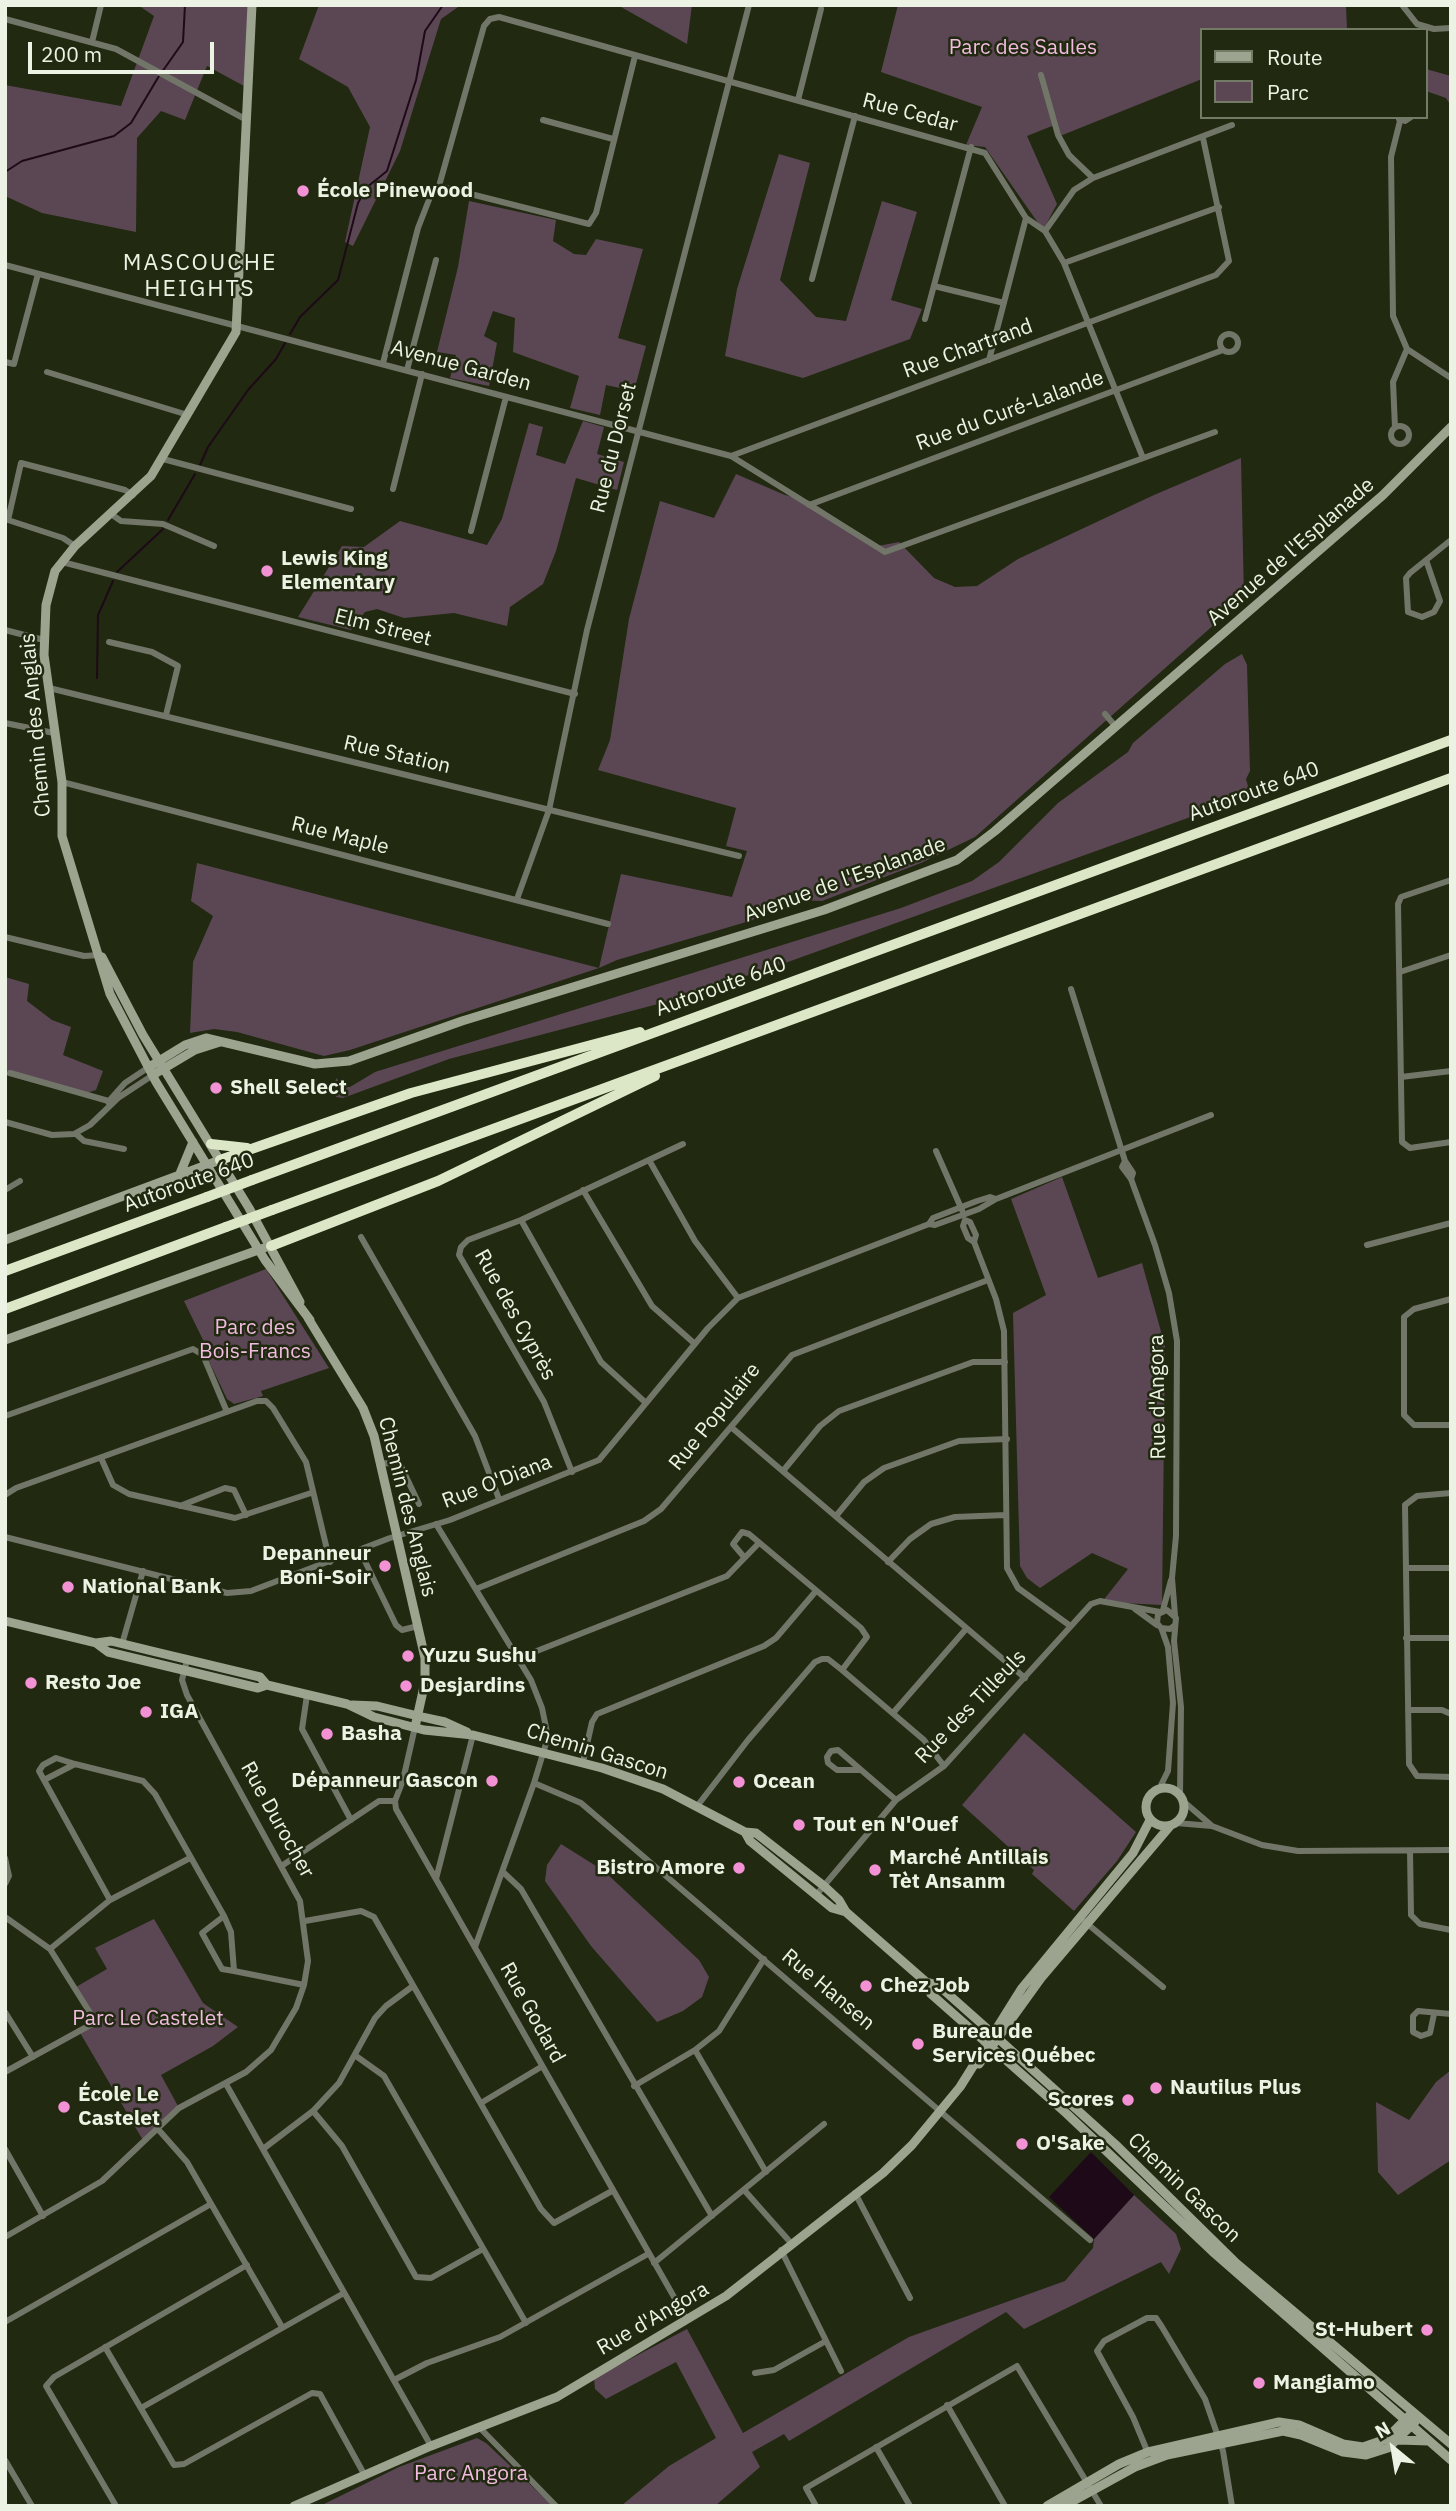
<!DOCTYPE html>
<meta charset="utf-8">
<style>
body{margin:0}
#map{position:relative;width:1456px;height:2511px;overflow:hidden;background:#212910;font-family:"IBM Plex Sans",sans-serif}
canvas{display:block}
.frame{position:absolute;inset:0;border:7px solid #edf3e4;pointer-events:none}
.legend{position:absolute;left:1200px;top:28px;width:228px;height:91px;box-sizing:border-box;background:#212910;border:2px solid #737a65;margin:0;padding:9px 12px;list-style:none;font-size:21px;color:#edf3e4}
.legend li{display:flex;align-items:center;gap:14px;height:35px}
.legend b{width:35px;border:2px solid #737a65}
.north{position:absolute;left:1358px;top:2413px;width:70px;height:70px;-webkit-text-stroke:5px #212910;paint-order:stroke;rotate:330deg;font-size:19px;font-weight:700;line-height:28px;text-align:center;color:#edf3e4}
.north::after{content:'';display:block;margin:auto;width:24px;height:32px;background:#edf3e4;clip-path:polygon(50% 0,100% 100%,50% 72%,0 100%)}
.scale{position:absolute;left:28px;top:42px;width:186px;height:32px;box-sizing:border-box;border:4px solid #edf3e4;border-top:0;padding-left:9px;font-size:21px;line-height:24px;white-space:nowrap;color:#edf3e4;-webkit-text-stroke:5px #212910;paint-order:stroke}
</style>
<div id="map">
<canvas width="1456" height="2511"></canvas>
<div class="frame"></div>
<ul class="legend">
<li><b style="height:9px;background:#9ca38f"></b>Route</li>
<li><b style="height:19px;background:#5b4754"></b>Parc</li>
</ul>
<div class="north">N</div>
<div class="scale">200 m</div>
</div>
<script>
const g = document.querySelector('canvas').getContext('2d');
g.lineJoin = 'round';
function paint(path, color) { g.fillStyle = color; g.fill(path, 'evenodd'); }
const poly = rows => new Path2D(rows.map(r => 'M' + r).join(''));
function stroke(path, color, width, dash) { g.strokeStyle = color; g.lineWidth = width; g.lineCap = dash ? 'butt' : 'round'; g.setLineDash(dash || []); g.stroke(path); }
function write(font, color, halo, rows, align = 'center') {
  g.font = font + ' "IBM Plex Sans",sans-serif'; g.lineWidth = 5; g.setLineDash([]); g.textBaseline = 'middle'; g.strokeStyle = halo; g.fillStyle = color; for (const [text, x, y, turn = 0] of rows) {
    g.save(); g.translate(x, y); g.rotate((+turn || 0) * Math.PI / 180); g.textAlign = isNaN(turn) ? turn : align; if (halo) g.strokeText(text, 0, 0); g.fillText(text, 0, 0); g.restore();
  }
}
paint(poly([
 [138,5,249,5,244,86,207,66,185,120,161,111,137,138,136,232,42,213,5,196,5,85,121,106,154,16],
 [319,5,461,5,441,19,400,151,353,246,345,242,370,127,348,87,299,59],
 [615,5,692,5,687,44,621,7],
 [898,5,1346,5,1347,30,1202,30,1202,79,1060,136,1052,126,1027,136,1057,204,1043,230,985,147,966,145,982,107,881,72],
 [1426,69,1451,76,1451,106,1446,98,1426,91],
 [779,154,810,163,780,280,816,317,846,321,882,201,917,212,891,300,922,309,910,339,803,378,725,356,737,289],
 [469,201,556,220,553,241,574,254,586,255,596,239,643,249,618,338,646,346,634,391,606,385,600,415,570,408,579,376,513,352,515,318,493,311,484,336,497,343,489,386,450,378,456,355,437,352,458,267],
 [583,421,604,427,597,454,624,462,617,490,576,478,556,551,543,584,510,607,507,626,454,613,404,618,377,609,365,612,351,630,298,617,342,546,364,547,400,521,487,545,502,519,529,423,543,427,536,455,565,464],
 [1241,458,1244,598,975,837,921,863,822,901,769,899,753,920,617,960,599,968,350,1050,324,1056,237,1032,214,1029,190,1033,193,962,213,916,191,901,197,863,599,968,621,874,732,897,747,851,726,846,736,808,598,770,610,740,629,619,660,501,714,518,736,474,785,495,810,501,878,546,899,542,934,578,955,587,977,586,1018,559,1154,495],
 [1242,654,1247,665,1250,771,1246,779,1249,790,1246,797,774,967,658,1004,449,1059,343,1098,336,1097,331,1087,337,1078,340,1087,350,1087,375,1072,901,908,972,881,999,862,1058,803,1128,752,1133,743,1225,664],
 [5,977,29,984,27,1001,52,1020,71,1027,63,1055,103,1071,96,1090,80,1095,5,1075],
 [1062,1177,1098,1278,1142,1263,1165,1346,1162,1605,1102,1602,1128,1569,1092,1553,1040,1588,1027,1578,1020,1566,1013,1313,1046,1295,1011,1199],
 [266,1269,329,1368,261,1391,263,1396,234,1404,227,1399,206,1355,198,1348,205,1344,184,1301],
 [1024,1733,1136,1832,1117,1861,1074,1911,1032,1874,1034,1870,962,1805],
 [561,1844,604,1871,699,1960,709,1977,702,1997,683,2011,657,2022,591,1946,545,1881,547,1865],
 [154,1919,203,2003,238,2027,213,2046,161,2075,179,2108,144,2142,79,2031,92,2024,76,1987,107,1969,95,1948],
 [1451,2070,1451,2160,1398,2195,1378,2172,1376,2102,1409,2120,1436,2082],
 [1134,2195,1176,2234,1181,2249,1169,2274,1161,2262,1024,2329,1006,2312,789,2441,784,2434,752,2452,760,2467,715,2506,621,2506,669,2466,716,2438,676,2362,606,2399,595,2389,594,2378,687,2329,743,2433,909,2337,1065,2281,1093,2248,1094,2239],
 [477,2438,486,2443,553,2506,320,2506,399,2467]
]), '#5b4754');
paint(poly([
 [1091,2152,1134,2195,1094,2239,1049,2197]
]), '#1e0918');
stroke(poly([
 [162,72,183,42,185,5],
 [5,172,22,161,114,136,131,123,159,76],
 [290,334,300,317,338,280,358,203,366,188,387,171,416,80,425,31,443,5],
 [200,465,208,447,248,390,276,359,285,343],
 [168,520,195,474],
 [117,572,163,529],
 [97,678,98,615,113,581]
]), '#1e0918', 2);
stroke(poly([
 [1402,5,1417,24,1434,29,1451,28],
 [5,19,116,49,245,119],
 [92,42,101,5],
 [1041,75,1058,135,1069,155,1093,178],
 [798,100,821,9],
 [1399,119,1405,121,1411,117],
 [543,120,613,139],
 [1400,121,1391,157,1393,316,1407,349,1451,378],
 [439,186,589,224,596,213,635,56],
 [1045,231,1074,190,1093,178,1232,125],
 [1064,263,1219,207],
 [5,265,731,456,885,552,1215,432],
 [812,279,855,116],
 [934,286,1004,303],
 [925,319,971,147],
 '1220 343a9 9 0 1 1 18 0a9 9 0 1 1-18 0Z',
 [989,360,1026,218],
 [5,362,14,364,38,274],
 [383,363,418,228,432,192,439,186,484,26,490,19,499,17,985,153,1026,218,1045,231,1064,263,1143,458],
 [407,370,436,260],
 [47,372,188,415],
 '1391 435a9 9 0 1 1 18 0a9 9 0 1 1-18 0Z',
 [1395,427,1393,382,1407,349],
 [731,456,1216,275,1229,261,1203,138],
 [163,459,351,509],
 [393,489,422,374],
 [809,505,1223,350],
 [111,514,121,521,163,524,214,546],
 [471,531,506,397],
 [75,546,63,538,8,520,21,463,125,490,133,495],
 [1426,560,1440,601,1434,612,1422,617,1408,612,1406,578,1410,573,1451,540],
 [62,562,575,694],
 [5,630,44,640],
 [109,642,152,652,178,666,166,715],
 [49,688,739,856],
 [1105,714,1116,727],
 [5,723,54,733],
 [62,782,608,924],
 [1451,880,1401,897,1398,904,1402,1142,1410,1148,1451,1142],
 [517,899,549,810,587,630,749,5],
 [5,937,84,956,101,955],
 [1400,972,1451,955],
 [1071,989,1125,1161,1122,1167,1131,1179,1155,1245,1169,1293,1177,1341,1176,1536,1172,1578,1175,1615],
 [10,1073,112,1102],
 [1401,1077,1451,1071],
 [108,1102,125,1083,149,1067],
 [5,1122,52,1135,74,1134,90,1125,118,1098,153,1075],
 [76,1134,84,1141,124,1149],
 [936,1151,962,1210],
 [649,1160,695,1241,738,1298],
 [1125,1161,1133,1173,1131,1179],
 [5,1190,20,1181],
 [583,1190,652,1306,695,1344],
 [521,1220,601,1362,646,1403],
 [929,1224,935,1225,979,1209,996,1199,1211,1115],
 [361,1237,475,1436,499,1499],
 [974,1242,968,1238,963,1226,965,1220,970,1222,976,1235,974,1242,996,1299,1004,1331,1007,1568,1018,1588,1069,1625],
 [1367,1245,1451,1223],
 [1451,1299,1414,1309,1404,1317,1404,1415,1414,1425,1451,1425],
 [5,1416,193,1349,203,1355,227,1412],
 [731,1427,1025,1678],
 [101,1458,113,1485,129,1494,235,1518,311,1493],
 [381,1463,400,1464,419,1504],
 [783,1471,820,1426,839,1411,973,1362,1005,1362],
 [572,1472,544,1402,459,1255,461,1247,468,1240,521,1220,683,1144],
 [1451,1493,1417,1496,1405,1505,1409,1764,1417,1776,1451,1777],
 [5,1495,16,1488,257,1401,266,1401,273,1408,306,1462,330,1562],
 [180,1506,225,1488,234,1490,246,1515],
 [836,1516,864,1482,884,1468,959,1441,1007,1439],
 [436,1524,531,1680,542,1708,548,1737,534,1783,475,1947],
 [5,1537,227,1593,251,1591,390,1538,450,1520,599,1460,708,1328,738,1298,929,1224,933,1218,977,1201,990,1197,996,1199],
 [360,1551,396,1625,402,1630,418,1626],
 [744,1557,733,1544,742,1532,749,1534,861,1628,867,1637,842,1670],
 [888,1562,910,1539,931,1524,955,1517,1006,1515],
 [1406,1568,1451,1568],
 [476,1589,644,1521,661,1509,792,1355,988,1280],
 [1135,1609,1157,1625],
 [1163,1610,1171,1580],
 [1175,1625,1170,1629,1161,1628,1157,1623,1158,1614,1167,1610,1176,1618,1174,1641,1181,1707,1180,1796],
 [1406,1638,1451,1638],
 [122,1644,143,1571],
 [519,1658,727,1576,759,1543],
 [307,1695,302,1729,351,1820],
 [1408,1710,1442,1710,1451,1714],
 [893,1713,966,1629],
 [415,1727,403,1780,395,1801,396,1809,686,2318],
 [583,1762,592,1722,597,1714,764,1646,776,1638,816,1591],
 [75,1764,56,1758,43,1765,39,1771,110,1900],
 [860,1770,837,1770,828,1763,827,1757,831,1751,838,1750,896,1800],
 [44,1780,75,1764,143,1781,155,1794,224,1916,231,1932,234,1971,304,1985],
 [534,1783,581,1803,1090,2240],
 [1159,1789,1168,1771,1173,1703,1168,1647,1162,1630],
 [1183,1801,1211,1825],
 [698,1805,748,1740,815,1662,822,1659,828,1659,842,1670,924,1740,944,1766],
 [1176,1823,1212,1826,1262,1845,1298,1851,1451,1850],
 [1410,1851,1411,1915,1420,1924,1451,1930],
 [5,1858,9,1876,5,1884],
 [283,1865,379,1801,395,1801],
 [503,1872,521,1889,712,2216],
 [436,1879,473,1735],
 [817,1894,896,1800,944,1766,1091,1604,1100,1601,1160,1612],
 [224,1916,202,1933,222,1969,234,1971],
 [5,1917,50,1949,92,2016,92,2024,5,2072],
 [305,1921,361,1911,374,1917,541,2209,554,2223,612,2191],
 [1084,1921,1163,1987],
 [50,1949,110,1900,190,1858],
 [5,2012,33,2057],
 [1434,2014,1430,2033,1421,2036,1413,2032,1413,2016,1418,2011,1451,2014],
 [695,2050,766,2172],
 [356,2056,384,2076,526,2323],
 [226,2084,431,2446],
 [634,2086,695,2050,719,2031,764,1959],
 [481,2103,541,2067],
 [313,2111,342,2146,416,2277,431,2278,483,2249],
 [157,2128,187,2162,282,2327],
 [5,2149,43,2216],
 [263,2149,313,2111,339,2083,375,2018,386,2006,413,1986],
 [745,2191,791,2243],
 [855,2193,910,2298],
 [5,2237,102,2181,179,2108,246,2072,271,2050,296,2008,304,1985,308,1961,300,1901,187,1695,182,1680,187,1660],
 [781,2250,841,2371],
 [654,2263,824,2124],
 [5,2322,211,2204],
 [105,2347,174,2465,184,2464,312,2393,320,2394,364,2474],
 [755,2373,774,2370,826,2341],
 [394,2380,427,2363,500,2337,648,2254],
 [947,2405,1005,2506],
 [141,2408,344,2293],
 [480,2428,556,2506],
 [876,2447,910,2506],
 [1148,2453,1133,2417,1097,2351,1104,2341,1147,2318,1156,2318,1162,2327,1205,2399,1223,2451,1232,2506],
 [5,2460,32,2506],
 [116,2506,46,2386,54,2377,247,2265],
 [816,2506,806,2488,1017,2366,1101,2506]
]), '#717669', 6);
stroke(poly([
 [252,5,236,332,151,476,75,546,55,571,46,605,44,655,62,782,62,836,110,994,156,1082,265,1260,310,1320],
 [102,957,143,1035,249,1208,300,1302],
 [149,1067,185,1045,206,1038,315,1064,349,1061,462,1021,824,910,957,860,995,831,1383,495,1451,427],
 [153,1075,195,1050,220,1042],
 [179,1176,193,1142],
 [5,1240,220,1160],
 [308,1318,363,1408,374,1436,425,1658,425,1682,415,1727],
 [5,1340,264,1248],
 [5,1621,96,1643,111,1641,156,1652,260,1677,267,1685],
 [96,1643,108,1652,258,1688,267,1685,347,1704,374,1717,424,1730,473,1735,602,1768,663,1789,745,1832,756,1833,824,1886,839,1900,846,1912,926,1982,938,1985,992,2033,1115,2144,1236,2263,1451,2444],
 [352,1705,377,1706,418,1716,445,1722,467,1732],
 '1146 1807a19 19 0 1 1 38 0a19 19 0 1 1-38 0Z',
 [745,1832,750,1841,832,1908,846,1912],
 [926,1982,931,1994,1067,2114,1212,2251,1451,2460],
 [979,2064,1041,1978,1170,1826],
 [1398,2440,1429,2441],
 [294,2506,431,2446,557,2397,726,2296,883,2173,912,2145,960,2087,1022,1988,1133,1853,1150,1820],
 [1047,2506,1119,2464,1148,2452,1279,2422,1299,2425,1343,2444,1363,2447,1386,2439,1409,2416],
 [1064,2506,1135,2467,1167,2455,1283,2431,1301,2435,1343,2452,1366,2455,1388,2448,1415,2422]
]), '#9ca38f', 9);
stroke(poly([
 [211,1144,247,1148],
 [220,1160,411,1093,640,1032],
 [252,1180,1451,740],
 [272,1210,1451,778],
 [271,1246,438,1181,655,1076],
 [5,1271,207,1197],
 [5,1309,226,1227]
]), '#dbe7c7', 10);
stroke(poly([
 [207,1197,252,1180],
 [226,1227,272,1210]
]), '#dbe7c7', 10);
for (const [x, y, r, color] of [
 [303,191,7,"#f391d5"],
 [267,571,7,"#f391d5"],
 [216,1088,7,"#f391d5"],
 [385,1566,7,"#f391d5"],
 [68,1587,7,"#f391d5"],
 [408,1656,7,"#f391d5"],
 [31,1683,7,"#f391d5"],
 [406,1686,7,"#f391d5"],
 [146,1712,7,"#f391d5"],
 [327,1734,7,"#f391d5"],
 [492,1781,7,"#f391d5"],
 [739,1782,7,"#f391d5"],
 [799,1825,7,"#f391d5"],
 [739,1868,7,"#f391d5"],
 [875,1870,7,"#f391d5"],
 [866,1986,7,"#f391d5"],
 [918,2044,7,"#f391d5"],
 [1156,2088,7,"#f391d5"],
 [1128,2100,7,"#f391d5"],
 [64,2107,7,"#f391d5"],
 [1022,2144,7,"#f391d5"],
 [1427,2330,7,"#f391d5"],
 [1259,2383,7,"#f391d5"]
]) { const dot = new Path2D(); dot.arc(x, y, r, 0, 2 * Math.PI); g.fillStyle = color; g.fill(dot); stroke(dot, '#212910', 2.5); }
write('21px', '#f1bcdf', '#212910', [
 ["Parc des Saules",1023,48],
 ["Parc des",255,1328],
 ["Bois-Francs",255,1352],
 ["Parc Le Castelet",148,2019],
 ["Parc Angora",471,2474]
]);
write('21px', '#edf3e4', '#212910', [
 ["Rue Cedar",910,113,15],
 ["Rue Chartrand",968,349,-20],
 ["Avenue Garden",461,366,15],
 ["Rue du Curé-Lalande",1010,411,-20],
 ["Rue du Dorset",614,448,-76],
 ["Avenue de l'Esplanade",1291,552,-41],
 ["Elm Street",383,628,14],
 ["Chemin des Anglais",36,725,-95],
 ["Rue Station",397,755,13],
 ["Autoroute 640",1254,792,-20],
 ["Rue Maple",340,836,14],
 ["Avenue de l'Esplanade",845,880,-20],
 ["Autoroute 640",721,987,-20],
 ["Autoroute 640",189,1183,-20],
 ["Rue des Cyprès",515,1315,61],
 ["Rue d'Angora",1158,1397,-91],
 ["Rue Populaire",715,1417,-51],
 ["Rue O'Diana",497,1482,-21],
 ["Chemin des Anglais",407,1507,76],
 ["Rue des Tilleuls",971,1707,-46],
 ["Chemin Gascon",597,1752,17],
 ["Rue Durocher",277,1820,61],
 ["Rue Hansen",828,1990,40],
 ["Rue Godard",532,2013,61],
 ["Chemin Gascon",1184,2188,44],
 ["Rue d'Angora",653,2319,-30]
]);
write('bold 21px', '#edf3e4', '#212910', [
 ["École Pinewood",317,191],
 ["Lewis King",281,559],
 ["Elementary",281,583],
 ["Shell Select",230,1088],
 ["Depanneur",371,1554,"right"],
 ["Boni-Soir",371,1578,"right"],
 ["National Bank",82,1587],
 ["Yuzu Sushu",422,1656],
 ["Resto Joe",45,1683],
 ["Desjardins",420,1686],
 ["IGA",160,1712],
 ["Basha",341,1734],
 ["Dépanneur Gascon",478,1781,"right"],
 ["Ocean",753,1782],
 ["Tout en N'Ouef",813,1825],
 ["Marché Antillais",889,1858],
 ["Tèt Ansanm",889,1882],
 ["Bistro Amore",725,1868,"right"],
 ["Chez Job",880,1986],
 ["Bureau de",932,2032],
 ["Services Québec",932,2056],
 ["Nautilus Plus",1170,2088],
 ["École Le",78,2095],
 ["Castelet",78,2119],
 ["Scores",1114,2100,"right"],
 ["O'Sake",1036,2144],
 ["St-Hubert",1413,2330,"right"],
 ["Mangiamo",1273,2383]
], 'left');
g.letterSpacing = '2px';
write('23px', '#edf3e4', '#212910', [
 ["MASCOUCHE",200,263],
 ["HEIGHTS",200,289]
]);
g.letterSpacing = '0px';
</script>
